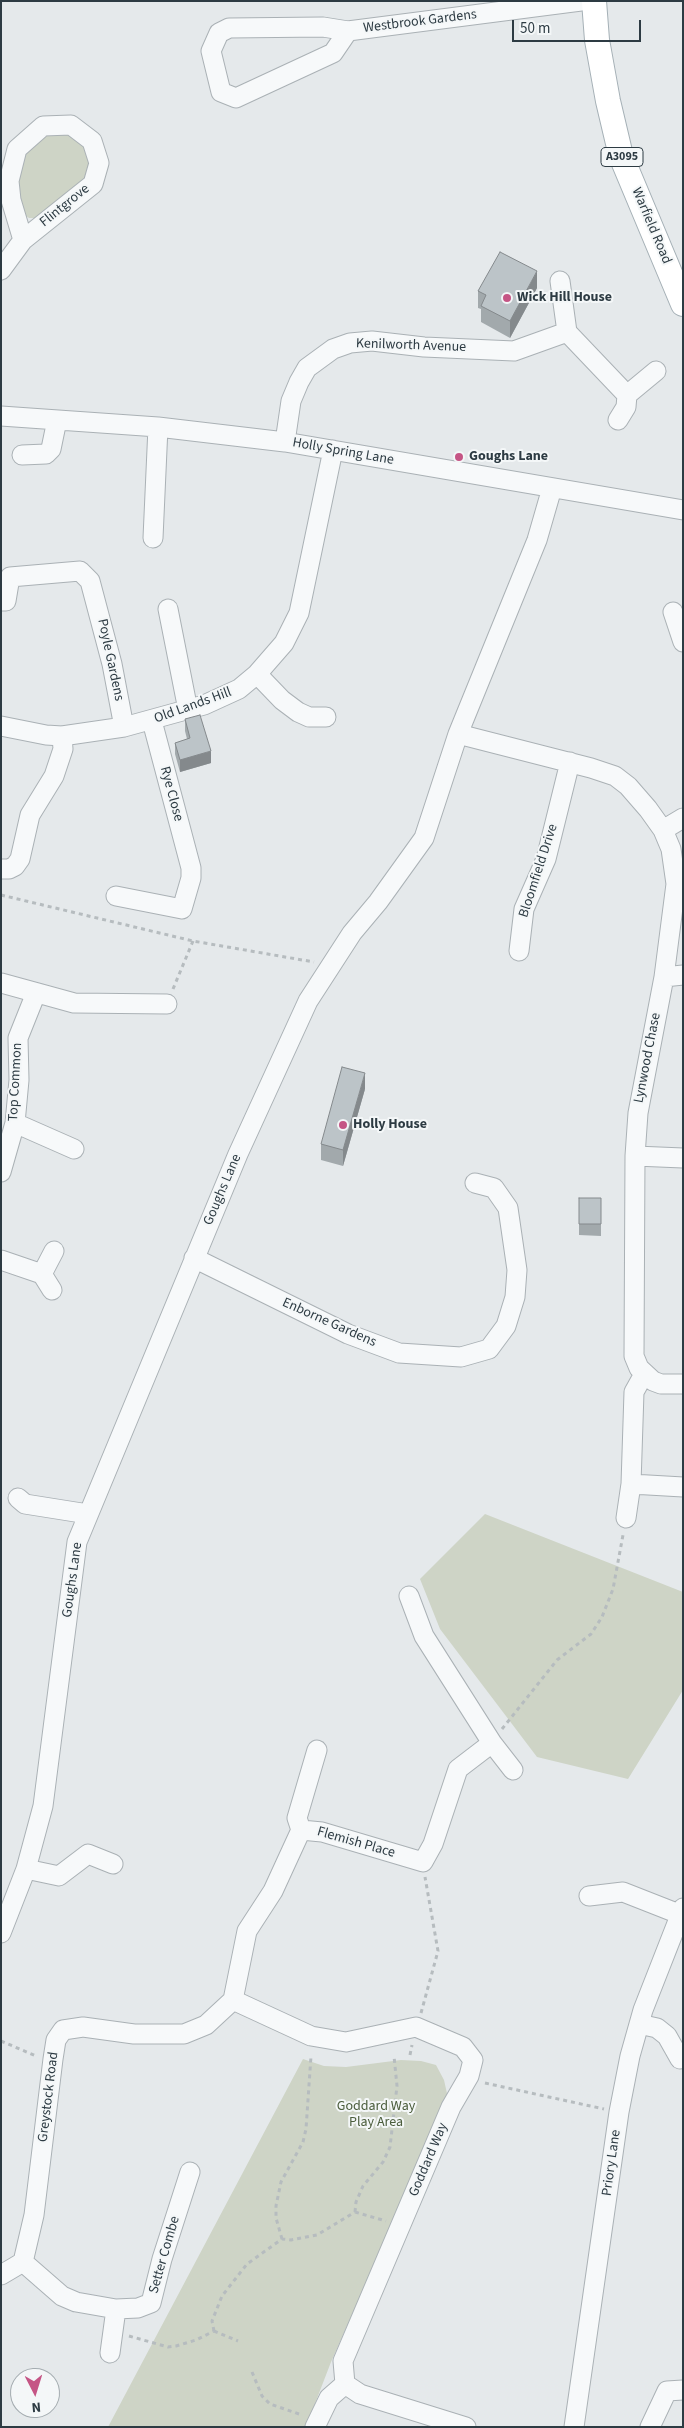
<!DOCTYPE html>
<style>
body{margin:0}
#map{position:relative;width:684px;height:2428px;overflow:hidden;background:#e5e9eb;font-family:"Source Sans 3",sans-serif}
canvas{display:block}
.frame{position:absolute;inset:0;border:2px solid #2d3b43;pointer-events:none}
.north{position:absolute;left:10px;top:2368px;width:50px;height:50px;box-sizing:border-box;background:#f4f7f8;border:1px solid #a4acb0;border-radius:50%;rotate:175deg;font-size:14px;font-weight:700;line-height:20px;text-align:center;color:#2d3b43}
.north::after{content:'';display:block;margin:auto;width:18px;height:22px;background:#c55585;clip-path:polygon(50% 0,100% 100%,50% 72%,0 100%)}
.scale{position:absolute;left:512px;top:20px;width:129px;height:22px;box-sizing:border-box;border:2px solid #2d3b43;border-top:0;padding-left:6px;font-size:15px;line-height:18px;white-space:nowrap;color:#2d3b43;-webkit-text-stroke:4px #f4f7f8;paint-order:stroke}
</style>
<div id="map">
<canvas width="684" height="2428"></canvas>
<div class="frame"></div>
<div class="north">N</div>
<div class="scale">50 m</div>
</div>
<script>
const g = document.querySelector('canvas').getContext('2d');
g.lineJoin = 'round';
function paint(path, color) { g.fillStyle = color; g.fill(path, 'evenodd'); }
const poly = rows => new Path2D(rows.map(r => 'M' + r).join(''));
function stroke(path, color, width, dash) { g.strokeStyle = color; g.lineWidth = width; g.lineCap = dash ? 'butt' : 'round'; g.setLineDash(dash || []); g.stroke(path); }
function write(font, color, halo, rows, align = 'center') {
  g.font = font + ' "Source Sans 3",sans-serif'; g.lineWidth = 4; g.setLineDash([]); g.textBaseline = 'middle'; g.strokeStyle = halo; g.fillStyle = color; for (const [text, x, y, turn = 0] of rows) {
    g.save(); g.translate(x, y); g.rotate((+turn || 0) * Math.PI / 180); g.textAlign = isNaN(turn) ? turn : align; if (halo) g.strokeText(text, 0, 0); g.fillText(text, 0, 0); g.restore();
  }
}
paint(poly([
 [66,130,81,139,92,160,91,177,46,218,29,218,19,211,15,182,25,151,38,136],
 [485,1514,683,1592,683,1690,628,1779,537,1757,440,1629,420,1579],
 [303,2059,324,2066,346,2067,401,2060,421,2061,436,2065,444,2080,448,2098,331,2362,306,2427,108,2427]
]), '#ced4c6');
const minor = poly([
 [348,31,333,53,236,98,221,92,211,51,219,33,229,28,323,27,348,31,581,1],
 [1,270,23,240,93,184,99,163,92,141,71,125,43,126,17,149,9,181,11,200,23,240],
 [560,281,567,332,627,395],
 [627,395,656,371],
 [1,416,158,427,285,442,683,510],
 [618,420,626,407,627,395],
 [285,442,291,401,299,382,307,368,333,349,350,343,372,341,424,347,514,351,567,332],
 [22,455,46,454,51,449,57,420],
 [153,538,158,427],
 [1,601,6,601,10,577,80,571,90,581,112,664,124,727],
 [168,609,188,710],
 [673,612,683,642],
 [257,674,282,700,298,712,309,717,326,717],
 [1,726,46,735,62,736,124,727,204,705,239,689,257,674,284,643,299,613,333,450],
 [458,734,591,768,615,776,628,786,648,809,663,830,671,849,676,884,664,977,638,1113,635,1156,634,1356,639,1368,653,1381,661,1384,683,1384],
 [663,830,683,818],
 [1,869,9,869,15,866,20,859,30,815,54,776,63,749,62,736],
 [116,896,182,909,191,878,191,868,152,721],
 [519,951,524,909,546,859,570,762],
 [664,977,683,975],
 [1,983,74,1003,167,1004],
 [15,1123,74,1149],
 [635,1156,683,1158],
 [1,1172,15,1123,19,1080,18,1038,36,993],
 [194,1258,348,1334,399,1353,461,1357,489,1349,506,1326,515,1297,517,1270,508,1208,494,1188,475,1183],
 [1,1260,42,1274,52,1290],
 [42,1274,54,1251],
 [631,1484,683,1487],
 [18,1498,25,1504,88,1514],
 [626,1518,631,1484,634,1392,644,1374],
 [409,1596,424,1636,492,1743,513,1770],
 [301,1830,297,1818,317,1750],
 [26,1869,59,1876,88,1854,113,1864],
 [589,1896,623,1892,679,1914],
 [1,1933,26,1869,43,1806,77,1542,238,1154,308,1001,352,933,378,902,424,838,458,734,537,540,552,488],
 [233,2000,311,2036,346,2042,416,2027,463,2047,473,2060,469,2076,451,2107,343,2361,345,2384],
 [233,2000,247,1931,273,1891,301,1830,322,1832,423,1862,433,1844,458,1769,492,1743],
 [639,2024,657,2028,667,2036,680,2059],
 [23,2262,62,2296,76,2302,116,2309,138,2308,151,2303,162,2259,190,2172],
 [1,2275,23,2262,34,2215,53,2059,56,2040,63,2030,83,2027,134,2034,184,2034,206,2025,233,2000],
 [110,2353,116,2309],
 [345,2384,360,2394,466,2427],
 [315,2427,329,2398,345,2384],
 [574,2427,619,2112,630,2056,643,2010,683,1908],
 [650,2427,667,2391,683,2390]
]);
const major = poly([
 [594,1,597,40,608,101,621,156,683,304]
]);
stroke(minor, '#aab1b5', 21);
stroke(major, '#a5b0b6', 26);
stroke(poly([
 [1,895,193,941,314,962],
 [173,989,193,941],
 [502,1729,557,1660,591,1634,602,1617,613,1589,623,1535],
 [421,2013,438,1951,425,1877],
 [1,2041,36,2056],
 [410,2055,412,2045],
 [485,2083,604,2109],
 [355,2212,356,2202,363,2186,383,2162,390,2147,397,2086,394,2056],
 [355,2212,386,2221],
 [282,2239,276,2218,276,2206,281,2182,303,2142,306,2129,311,2056],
 [214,2331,212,2321,222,2296,247,2264,282,2239,291,2240,317,2235,355,2212],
 [214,2331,238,2341],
 [129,2336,168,2347,176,2346,196,2340,214,2331],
 [252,2372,262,2396,270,2404,302,2415]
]), '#b6bcbf', 3, [4, 4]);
stroke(minor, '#f7f9fa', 19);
stroke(major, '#fff', 24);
paint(poly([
 [537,288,510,338,481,322,481,309,478,308,478,291],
 [185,719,211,763,180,772,175,754,175,743,187,739,185,731],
 [365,1089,343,1166,321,1160,321,1144],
 [579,1198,601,1198,601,1236,579,1235]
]), '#a2a9ac');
paint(poly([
 [537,271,537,288,510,338,510,321],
 [211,751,211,763,180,772,180,760],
 [365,1073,365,1089,343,1166,343,1150]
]), '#84898c');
const building = poly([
 [500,252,537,271,510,321,481,306,486,295,478,291,500,252],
 [200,715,211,751,180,760,175,743,190,738,185,719,200,715],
 [342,1067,365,1073,343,1150,321,1144,342,1067],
 [579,1198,601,1198,601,1224,579,1224,579,1198]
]);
paint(building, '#bcc4c8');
stroke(building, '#84898c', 1);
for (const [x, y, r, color] of [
 [507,298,5,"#c55585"],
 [459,457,5,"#c55585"],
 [343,1125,5,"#c55585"]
]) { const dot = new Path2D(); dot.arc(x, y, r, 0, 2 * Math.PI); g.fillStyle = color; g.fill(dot); stroke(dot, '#f4f7f8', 2); }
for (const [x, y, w] of [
 [622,157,42]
]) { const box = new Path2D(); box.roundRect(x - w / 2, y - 9.5, w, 19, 4); g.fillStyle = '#f4f7f8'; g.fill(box); stroke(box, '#2d3b43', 1); }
write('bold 12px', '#2d3b43', null, [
 ["A3095",622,157]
]);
write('14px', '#2d3b43', '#f4f7f8', [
 ["Westbrook Gardens",420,22,-7],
 ["Flintgrove",65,206,-39],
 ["Warfield Road",651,226,67],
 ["Kenilworth Avenue",411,346,2],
 ["Holly Spring Lane",343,452,10],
 ["Poyle Gardens",110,660,78],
 ["Old Lands Hill",193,706,-20],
 ["Rye Close",171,794,75],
 ["Bloomfield Drive",539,871,-72],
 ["Lynwood Chase",648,1058,-79],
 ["Top Common",16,1082,-87],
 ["Goughs Lane",223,1190,-67],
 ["Enborne Gardens",329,1323,24],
 ["Goughs Lane",73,1580,-82],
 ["Flemish Place",356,1843,16],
 ["Greystock Road",49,2097,-83],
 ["Goddard Way",429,2160,-67],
 ["Priory Lane",612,2163,-82],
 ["Setter Combe",165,2255,-74]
]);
write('bold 14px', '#2d3b43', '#f4f7f8', [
 ["Wick Hill House",517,298],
 ["Goughs Lane",469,457],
 ["Holly House",353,1125]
], 'left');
write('14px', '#4b5d3c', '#f4f7f8', [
 ["Goddard Way",376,2107],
 ["Play Area",376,2123]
]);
</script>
